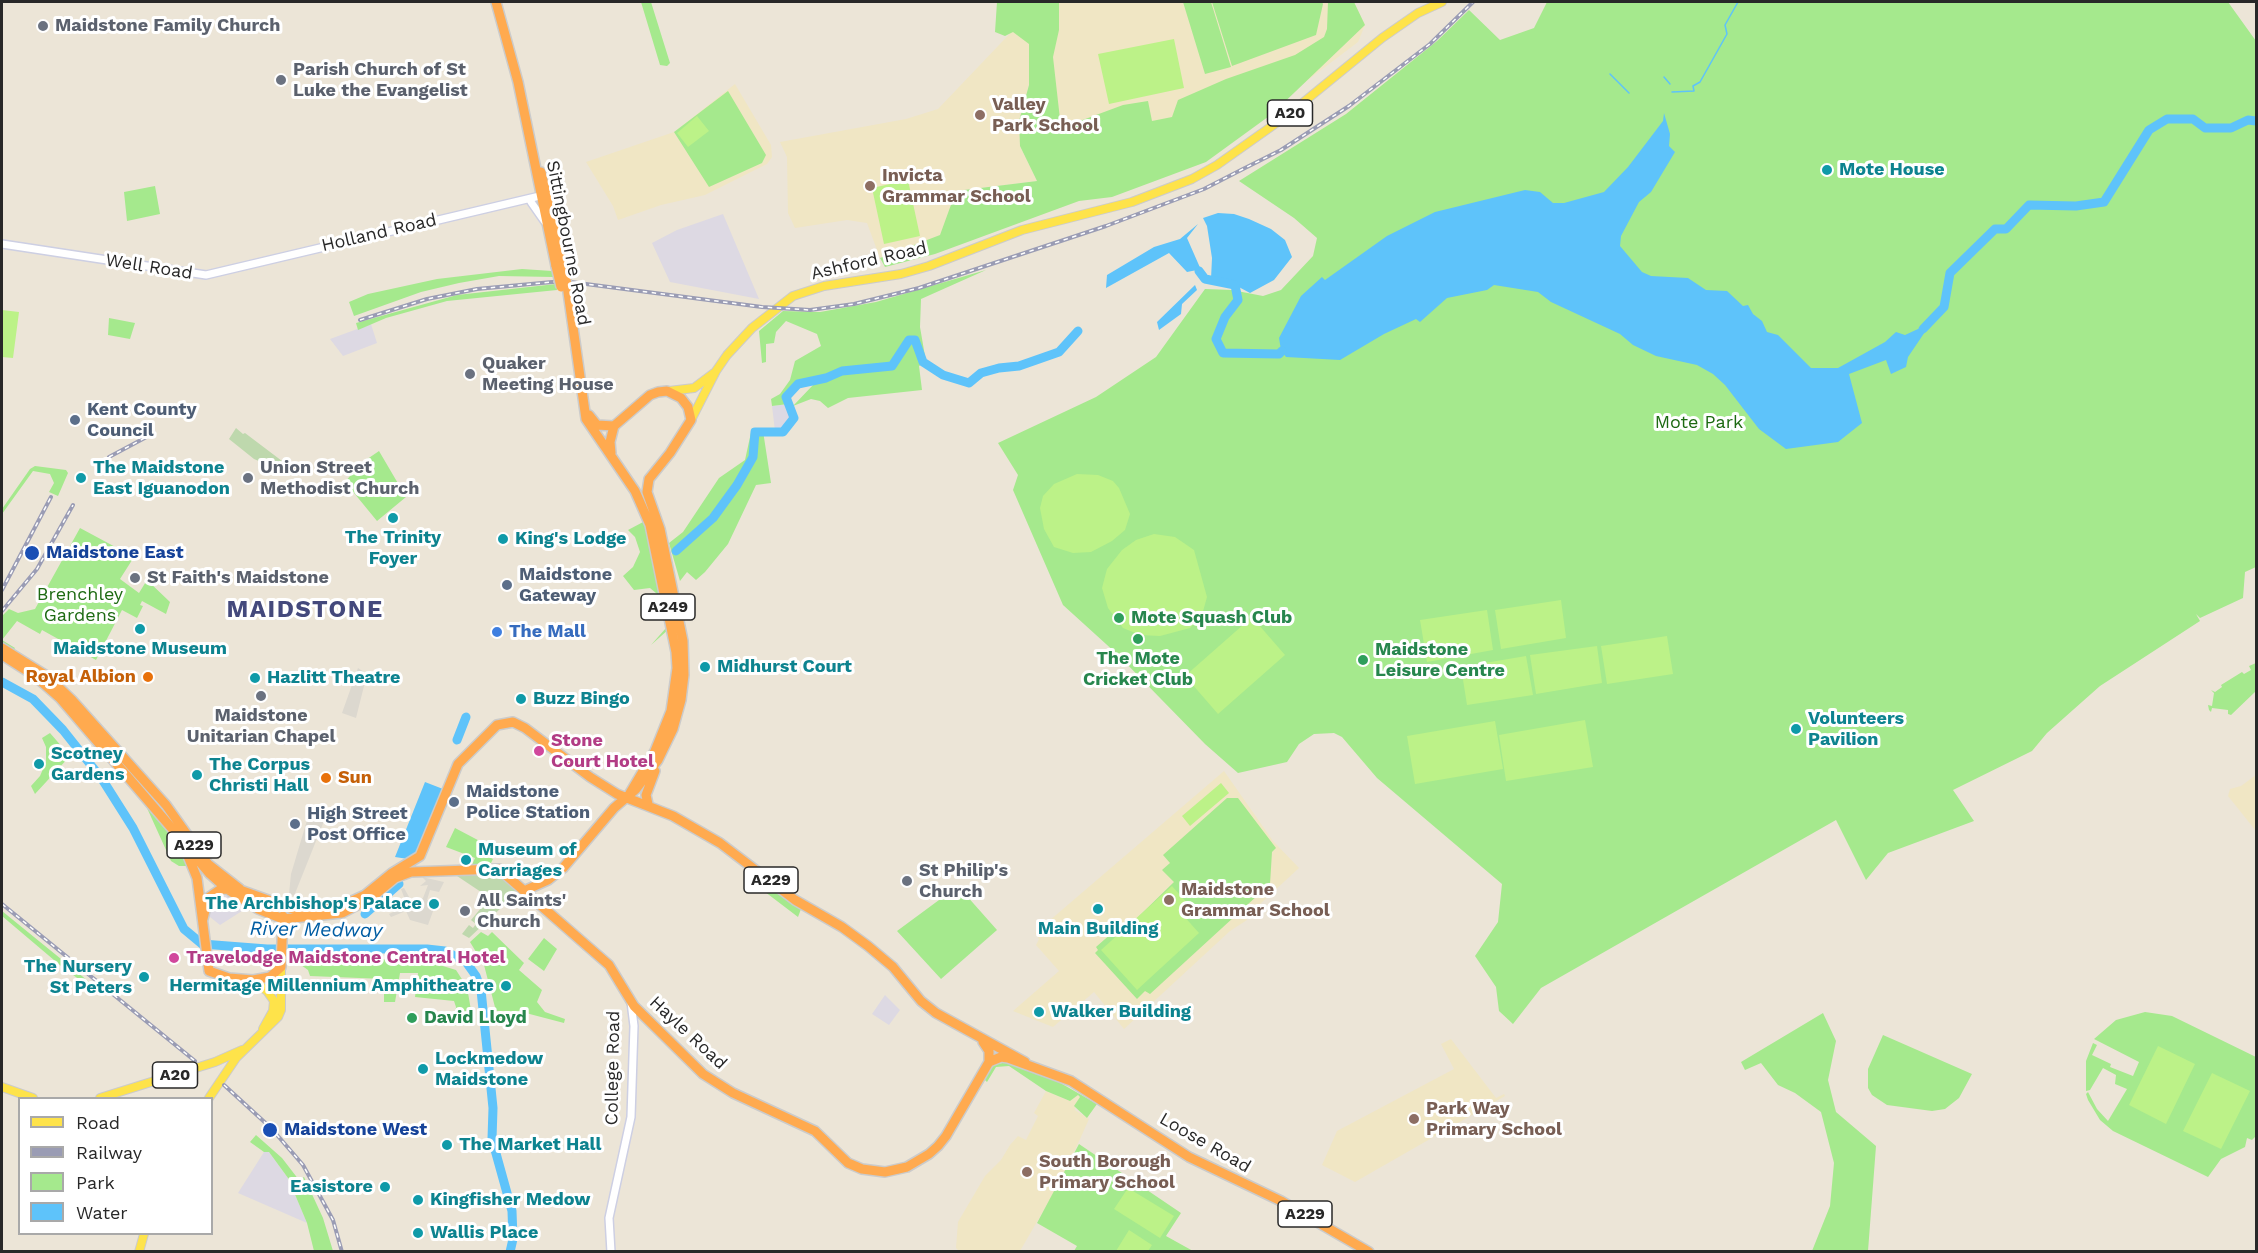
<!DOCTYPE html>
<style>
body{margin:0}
#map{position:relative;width:2258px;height:1253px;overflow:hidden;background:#ece5d7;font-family:"Work Sans",sans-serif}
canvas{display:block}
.frame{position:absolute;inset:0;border:3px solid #282828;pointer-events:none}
.legend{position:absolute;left:18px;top:1097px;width:195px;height:138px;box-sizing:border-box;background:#fff;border:2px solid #a9a9a9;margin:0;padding:8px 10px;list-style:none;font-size:18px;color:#282828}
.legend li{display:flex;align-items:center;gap:12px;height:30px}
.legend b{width:30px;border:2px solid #a9a9a9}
</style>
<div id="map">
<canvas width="2258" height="1253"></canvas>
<div class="frame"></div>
<ul class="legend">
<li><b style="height:8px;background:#fee34a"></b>Road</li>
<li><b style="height:8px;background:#9a9cb4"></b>Railway</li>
<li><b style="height:16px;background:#a5e98d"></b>Park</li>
<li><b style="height:16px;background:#5ec3fa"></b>Water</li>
</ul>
</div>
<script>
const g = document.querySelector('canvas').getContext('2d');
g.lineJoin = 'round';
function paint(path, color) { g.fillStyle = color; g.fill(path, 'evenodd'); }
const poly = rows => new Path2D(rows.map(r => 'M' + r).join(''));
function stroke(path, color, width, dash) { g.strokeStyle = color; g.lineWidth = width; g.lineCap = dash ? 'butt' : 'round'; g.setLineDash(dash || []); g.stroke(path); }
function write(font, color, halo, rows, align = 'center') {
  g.font = font + ' "Work Sans",sans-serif'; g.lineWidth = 6; g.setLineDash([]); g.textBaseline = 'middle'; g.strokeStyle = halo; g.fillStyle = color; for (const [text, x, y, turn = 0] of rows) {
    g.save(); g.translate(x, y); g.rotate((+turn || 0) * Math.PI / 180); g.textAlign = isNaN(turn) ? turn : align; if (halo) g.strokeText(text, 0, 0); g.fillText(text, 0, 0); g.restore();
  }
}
paint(poly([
 [723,214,759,299,670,282,652,243,677,230],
 [371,324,377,343,343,356,330,339],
 [788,404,792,418,780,430,775,431,772,406],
 [231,895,237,900,242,911,220,925,210,917,209,907,223,896],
 [885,995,900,1010,889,1025,872,1014],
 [264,1152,269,1152,288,1178,307,1223,238,1193]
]), '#ddd9e3');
paint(poly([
 [1040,2,1354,2,1365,25,1358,42,1263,114,1048,203,1029,52,1029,85,1019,121,1020,146,1037,181,956,191,953,232,880,258,867,223,847,220,795,228,788,213,787,157,780,142,906,119,938,109],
 [735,84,771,145,772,157,767,164,705,195,661,205,618,220,613,206,586,162,674,132],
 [1224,771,1273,841,1299,868,1246,917,1247,920,1230,931,1124,1029,1094,992,1053,1027,1013,1011,1059,971,1036,945,1039,939,1035,933],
 [2256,775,2256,831,2228,796,2230,789,2241,786],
 [1451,1039,1496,1098,1504,1094,1505,1096,1355,1182,1322,1165,1337,1131,1454,1069,1441,1044],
 [1046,1091,1070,1101,1077,1095,1081,1097,1076,1104,1075,1110,1089,1119,1063,1177,1020,1251,959,1251,956,1248,958,1222,985,1176,1001,1160,1010,1145,1018,1136,1026,1140,1038,1116,1034,1113]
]), '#f0e6c4');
paint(poly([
 [641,2,651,2,670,63,667,66,660,65],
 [997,2,1059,2,1059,30,1053,57,1061,128,1123,105,1148,101,1152,121,1172,117,1178,100,1226,79,1295,55,1324,37,1327,29,1328,2,1354,2,1365,25,1272,114,1206,162,1112,197,1079,201,935,254,885,267,880,258,940,235,956,191,1037,181,1020,146,1019,121,1029,85,1029,44,1013,32,1005,36,995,32],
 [1183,2,1211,2,1231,67,1205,74],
 [1212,2,1322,2,1323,4,1316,35,1232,66],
 [1547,2,2228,2,2256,41,2256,567,2245,572,2243,598,2200,618,2196,614,2200,621,2100,686,2047,733,2032,751,1953,790,1974,821,1888,853,1866,880,1836,820,1541,988,1513,1024,1499,1011,1496,987,1475,956,1498,922,1502,884,1377,778,1342,737,1334,733,1314,734,1299,744,1287,762,1238,773,1205,744,1117,654,1063,605,1013,490,1018,475,998,443,1096,397,1156,357,1205,289,1232,290,1263,296,1281,290,1313,256,1317,238,1294,218,1239,181,1346,114,1437,41,1469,10,1500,40,1534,28],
 [728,91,766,155,762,163,709,187,674,132],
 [155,186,160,214,127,221,124,192],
 [522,269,552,271,554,277,499,276,459,283,421,292,354,316,349,302,368,294,437,279],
 [986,270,921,299,920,327,926,362,919,366,922,390,848,398,828,408,820,401,811,399,793,406,813,385,830,378,813,379,790,388,785,395,788,404,772,406,771,399,780,394,790,380,795,361,821,346,817,334,786,321,776,332,774,343,766,344,766,362,762,363,759,331,783,311,820,312,876,302],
 [556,284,557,290,447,301,386,318,358,330,356,323,457,295],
 [109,318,135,323,130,339,108,335],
 [752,428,763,431,771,483,756,485,728,544,705,572,696,580,687,572,680,581,669,543,683,532,719,478,745,460],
 [379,451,406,497,377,521,345,482,360,464],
 [35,466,66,470,68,473,58,496,49,492,54,483,50,474,33,471,2,514,2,509,30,469],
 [645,521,669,621,669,629,651,645,666,628,668,621,662,598,650,588,634,590,623,576,633,567,640,552,635,537,628,530],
 [80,528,134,557,120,579,139,593,147,580,170,602,166,614,142,601,140,605,143,606,137,618,122,610,96,660,42,630,40,634,17,621,2,640,15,648,13,651,2,644,2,616,9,609,18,613,35,609],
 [2256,663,2255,692,2231,715,2228,714,2228,710,2212,708,2211,712,2209,710,2208,705,2212,706,2214,693,2211,690,2215,692,2222,687,2221,685,2242,672,2244,674,2251,670,2249,666],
 [50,733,70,756,35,794,31,786,40,776,46,762,46,747,42,738],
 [1227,798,1238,798,1276,848,1272,852,1270,884,1150,994,1145,991,1137,999,1095,953,1098,950,1096,947,1129,918,1133,922,1174,882,1162,870,1170,863,1163,855],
 [147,808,179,845,187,866,179,866,171,861],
 [455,828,493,848,489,857,493,859,489,867,472,865,475,858,446,847],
 [751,872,801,909,798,917,752,882,748,876],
 [958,886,997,930,941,979,897,931],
 [2,911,93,985,100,995,61,966,2,916],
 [481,932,488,936,492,932,524,963,519,970,542,990,537,1002,545,1012,565,1019,564,1023,522,1012,496,1011,484,965,470,942],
 [544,938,557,949,544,971,528,959],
 [381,959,433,963,456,970,467,987,473,1022,453,1026,456,1007,454,1001,415,997,418,973,400,973,395,1002,384,1002,384,979,310,976,308,970,301,965],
 [2145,1012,2172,1016,2256,1057,2256,1136,2252,1140,2247,1138,2245,1147,2221,1159,2208,1177,2113,1131,2100,1120,2088,1100,2086,1094,2088,1092,2097,1109,2108,1121,2127,1089,2115,1084,2116,1075,2103,1068,2090,1090,2086,1091,2086,1061,2093,1043,2097,1045,2092,1055,2111,1064,2110,1067,2133,1076,2139,1062,2094,1039,2116,1020],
 [1823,1013,1836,1041,1828,1080,1836,1112,1876,1146,1868,1251,1812,1251,1830,1206,1834,1163,1821,1112,1795,1093,1778,1085,1761,1063,1745,1070,1741,1062],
 [1883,1035,1972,1074,1959,1098,1945,1109,1932,1111,1887,1105,1872,1095,1868,1088,1868,1069],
 [1006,1062,1057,1081,1097,1104,1087,1118,1074,1106,1080,1097,1078,1095,1070,1101,1046,1091,1009,1066,996,1067,987,1082,984,1079,991,1066],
 [256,1135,282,1158,299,1180,304,1177,323,1218,333,1251,314,1251,307,1223,288,1178,269,1152,264,1152,250,1142],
 [1079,1144,1181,1213,1166,1236,1193,1251,1074,1251,1077,1246,1037,1223]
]), '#a5e98d');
paint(poly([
 [236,428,243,434,245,433,282,461,275,468,254,459,229,439],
 [496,870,518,892,469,938,462,934,469,925,473,928,476,924,471,920,486,902,482,898,484,894,457,876]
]), '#bed8ad');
paint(poly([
 [1174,39,1184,88,1109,104,1098,54],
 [697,116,709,131,688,147,677,133],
 [908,180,920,236,884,244,872,188],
 [2,310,19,312,13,358,2,357],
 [1077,474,1098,475,1113,481,1119,488,1130,514,1125,530,1112,541,1091,552,1073,553,1054,547,1044,529,1040,508,1043,496,1054,484],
 [1154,534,1175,537,1194,550,1207,597,1202,615,1190,628,1160,636,1140,635,1123,628,1108,608,1102,588,1107,569,1122,550,1136,540],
 [1561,600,1566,638,1501,649,1495,610],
 [1487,610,1493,650,1427,662,1420,620],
 [1252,617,1285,655,1218,714,1185,676],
 [1667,636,1673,674,1607,684,1601,646],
 [1597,646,1602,683,1536,694,1530,655],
 [1526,656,1533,695,1467,705,1461,667],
 [1585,720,1593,767,1506,781,1499,735],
 [1495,721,1503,769,1415,784,1407,736],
 [1221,783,1229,793,1190,826,1182,816],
 [1172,886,1190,906,1182,914,1199,933,1137,990,1101,950],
 [2158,1046,2195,1064,2166,1124,2129,1105],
 [2212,1073,2250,1091,2221,1149,2183,1131],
 [1128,1188,1174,1216,1160,1238,1114,1209],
 [1129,1230,1152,1245,1148,1251,1116,1251]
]), '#bcf288');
paint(poly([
 [358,668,367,674,356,718,342,713],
 [308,817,324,821,294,896,289,894,291,874],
 [422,877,444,882,439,892,430,890,427,900,436,903,428,925,410,920,406,911,391,917,389,914,407,905,401,889,404,888,412,902,423,898,428,885,420,886,426,881]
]), '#dcd8cf');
paint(poly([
 [1664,113,1670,134,1669,146,1675,152,1651,192,1639,202,1621,236,1620,246,1642,272,1651,276,1688,278,1706,290,1727,291,1743,306,1748,305,1753,314,1762,321,1767,332,1778,335,1811,368,1838,368,1885,342,1896,332,1905,335,1931,323,1908,357,1906,367,1891,374,1886,360,1849,374,1862,423,1838,442,1786,449,1759,429,1725,385,1713,374,1697,365,1656,356,1633,345,1620,334,1551,302,1538,292,1494,285,1487,290,1447,298,1420,322,1416,319,1384,334,1340,360,1286,357,1281,350,1279,338,1301,296,1322,277,1325,280,1387,236,1435,212,1525,190,1540,192,1553,203,1564,203,1604,192,1628,167,1663,121],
 [1218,213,1234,214,1249,219,1271,229,1285,240,1292,257,1274,280,1250,293,1235,285,1214,282,1211,279,1212,258,1207,226,1203,218],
 [1198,224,1187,238,1205,279,1202,281,1197,270,1187,272,1169,253,1106,288,1107,275,1154,247,1180,239],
 [1195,285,1197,290,1182,304,1181,314,1159,330,1157,322],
 [425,782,443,789,415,855,408,859,395,857]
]), '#5ec3fa');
stroke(poly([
 [1610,74,1629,93],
 [1664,77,1670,84],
 [1672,92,1694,91,1693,86,1700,82,1727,34,1725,25,1738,2]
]), '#5ec3fa', 1.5);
stroke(poly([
 [1199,271,1205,279,1235,285,1238,300,1225,317,1216,339,1223,353,1279,354,1282,351],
 [1923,329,1944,307,1950,273,1995,229,2006,229,2029,205,2076,206,2104,202,2149,130,2167,119,2193,119,2205,128,2231,128,2248,120,2256,121],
 [676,551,713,518,737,485,753,457,755,432,783,432,794,418,786,397,798,384,826,378,842,371,892,366,909,340,915,340,923,362,943,375,969,383,981,373,999,368,1019,366,1059,352,1078,331],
 [2,682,33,699,63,730,102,779,133,828,184,929,202,944,267,949,427,949,445,951,466,962,476,976,481,990,493,1108,492,1139,512,1211,513,1239,510,1252],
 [457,740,466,717],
 [365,914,399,884]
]), '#5ec3fa', 9);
const secondary = poly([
 [531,202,545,222],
 [2,244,206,275,544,195],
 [611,1252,609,1218,631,1117,634,1026,631,1002]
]);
const primary = poly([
 [669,391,694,388,714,373],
 [691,420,716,371,727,355,752,328,793,296,824,286,901,274,929,266,1022,230,1132,202,1192,179,1217,165,1289,114,1382,38,1418,13,1442,2],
 [253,980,267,991,274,1001,273,1011,263,1029],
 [2,1087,33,1098],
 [100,1098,215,1062,242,1050],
 [209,1098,236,1058,278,1017,281,1010,281,967],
 [139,1252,144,1234]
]);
const highway = poly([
 [496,2,518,82,556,266],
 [541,172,563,265],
 [567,285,586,419,635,491,650,525,676,652,677,668,671,711,655,751,630,793],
 [589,415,597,425,614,426],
 [614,426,650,395,658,392,667,391,681,398,688,407,691,420,670,453,649,479],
 [611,453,610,442,614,426],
 [2,648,47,676,72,700,166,805,208,864,240,889],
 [2,655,35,676,60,698,181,839,197,878,209,971,229,978,253,980,270,977,281,967,283,916],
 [648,804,646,795,655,771],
 [187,847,210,874,227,889,258,909,283,919,342,913,371,898,395,878,411,872,499,869,609,965,634,1006,703,1074,733,1093,815,1131,848,1163,862,1169,885,1172,907,1167,929,1154,938,1146,946,1136,989,1062,989,1051,983,1042],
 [526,890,548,880,563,868,614,808,636,789,658,760,673,729,681,700,684,675,683,641,660,529,647,492,649,479],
 [203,919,208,898,221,889,240,890,293,909,311,912,339,907,365,895,392,873,420,856,458,764,497,725,513,722,525,728,590,777,617,794,673,816,720,843,795,900,842,927,868,946,893,967,921,1001,936,1013,1025,1062],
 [989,1062,1001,1057,1008,1058,1071,1081,1189,1157,1281,1201,1369,1252]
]);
stroke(secondary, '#cdcfe3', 10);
stroke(primary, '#cbcbcb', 10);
stroke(highway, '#cbcbcb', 12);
stroke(secondary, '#fff', 7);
stroke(primary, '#fee34a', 8);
stroke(highway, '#ffaa4f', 9);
const rail = poly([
 [360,320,427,299,477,289,563,281,762,307,810,310,854,304,919,288,1106,226,1204,189,1243,169,1281,150,1349,106,1430,44,1473,2],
 [109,457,154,433],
 [2,590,51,497],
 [2,611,37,569,73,505],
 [2,904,195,1061],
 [224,1085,271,1128,303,1165,333,1220,342,1252]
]);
stroke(rail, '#9a9cb4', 4);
stroke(rail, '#fff', 1.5, [4.5]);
const highwayBridge = poly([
 [563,265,567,285],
 [556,266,561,287]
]);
stroke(highwayBridge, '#cbcbcb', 12, []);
stroke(highwayBridge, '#ffaa4f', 9);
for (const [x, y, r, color] of [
 [43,26,6,"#6b7280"],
 [281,80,6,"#6b7280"],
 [980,115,6,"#8d6e63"],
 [1827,170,6,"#0f9aa8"],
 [870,186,6,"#8d6e63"],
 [470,374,6,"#6b7280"],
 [75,420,6,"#5c6f8a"],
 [81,478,6,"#0f9aa8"],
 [248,478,6,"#6b7280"],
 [393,518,6,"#0f9aa8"],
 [503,539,6,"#0f9aa8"],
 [32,553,8,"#1a4fb4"],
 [135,578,6,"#6b7280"],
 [507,585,6,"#5c6f8a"],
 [1119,618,6,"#2e9e5b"],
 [140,629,6,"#0f9aa8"],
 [497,632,6,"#3f7fe0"],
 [1138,639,6,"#2e9e5b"],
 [1363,660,6,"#2e9e5b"],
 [705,667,6,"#0f9aa8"],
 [148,677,6,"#e8710a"],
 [255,678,6,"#0f9aa8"],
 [261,696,6,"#6b7280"],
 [521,699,6,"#0f9aa8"],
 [1796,729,6,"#0f9aa8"],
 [539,751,6,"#d1479c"],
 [39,764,6,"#0f9aa8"],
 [197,775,6,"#0f9aa8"],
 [326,778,6,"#e8710a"],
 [454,802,6,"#5c6f8a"],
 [295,824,6,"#5c6f8a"],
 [466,860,6,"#0f9aa8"],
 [907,881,6,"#6b7280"],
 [1169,900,6,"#8d6e63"],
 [434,904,6,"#0f9aa8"],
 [1098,909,6,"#0f9aa8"],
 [465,911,6,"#6b7280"],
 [174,958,6,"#d1479c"],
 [144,977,6,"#0f9aa8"],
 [506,986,6,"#0f9aa8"],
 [1039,1012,6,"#0f9aa8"],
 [412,1018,6,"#2e9e5b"],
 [423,1069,6,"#0f9aa8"],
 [1414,1119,6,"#8d6e63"],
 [270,1130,8,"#1a4fb4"],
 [447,1145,6,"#0f9aa8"],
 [1027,1172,6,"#8d6e63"],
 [385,1187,6,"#0f9aa8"],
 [418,1200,6,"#0f9aa8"],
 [418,1233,6,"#0f9aa8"]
]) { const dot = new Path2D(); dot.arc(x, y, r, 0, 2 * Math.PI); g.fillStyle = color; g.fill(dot); stroke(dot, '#fff', 2); }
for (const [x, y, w] of [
 [1290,113,45],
 [668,607,54],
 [194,845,54],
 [771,880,54],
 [175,1075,45],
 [1305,1214,54]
]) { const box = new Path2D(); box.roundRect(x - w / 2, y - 13, w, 26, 4.5); g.fillStyle = '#fff'; g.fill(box); stroke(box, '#282828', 1.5); }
write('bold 16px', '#282828', null, [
 ["A20",1290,113],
 ["A249",668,607],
 ["A229",194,845],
 ["A229",771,880],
 ["A20",175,1075],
 ["A229",1305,1214]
]);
write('bold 18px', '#5b616d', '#fff', [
 ["Maidstone Family Church",55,26],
 ["Parish Church of St",293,70],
 ["Luke the Evangelist",293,91],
 ["Quaker",482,364],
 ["Meeting House",482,385],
 ["Union Street",260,468],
 ["Methodist Church",260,489],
 ["St Faith's Maidstone",147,578],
 ["Maidstone",261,716,"center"],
 ["Unitarian Chapel",261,737,"center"],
 ["St Philip's",919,871],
 ["Church",919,892],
 ["All Saints'",477,901],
 ["Church",477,922]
], 'left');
write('bold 18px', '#785e54', '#fff', [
 ["Valley",992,105],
 ["Park School",992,126],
 ["Invicta",882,176],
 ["Grammar School",882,197],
 ["Maidstone",1181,890],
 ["Grammar School",1181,911],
 ["Park Way",1426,1109],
 ["Primary School",1426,1130],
 ["South Borough",1039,1162],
 ["Primary School",1039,1183]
], 'left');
write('bold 18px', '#0d838f', '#fff', [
 ["Mote House",1839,170],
 ["The Maidstone",93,468],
 ["East Iguanodon",93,489],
 ["The Trinity",393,538,"center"],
 ["Foyer",393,559,"center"],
 ["King's Lodge",515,539],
 ["Maidstone Museum",140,649,"center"],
 ["Midhurst Court",717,667],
 ["Hazlitt Theatre",267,678],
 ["Buzz Bingo",533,699],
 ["Volunteers",1808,719],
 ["Pavilion",1808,740],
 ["Scotney",51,754],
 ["Gardens",51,775],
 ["The Corpus",209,765],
 ["Christi Hall",209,786],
 ["Museum of",478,850],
 ["Carriages",478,871],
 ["The Archbishop's Palace",422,904,"right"],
 ["Main Building",1098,929,"center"],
 ["The Nursery",132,967,"right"],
 ["St Peters",132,988,"right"],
 ["Hermitage Millennium Amphitheatre",494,986,"right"],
 ["Walker Building",1051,1012],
 ["Lockmedow",435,1059],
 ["Maidstone",435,1080],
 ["The Market Hall",459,1145],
 ["Easistore",373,1187,"right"],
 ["Kingfisher Medow",430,1200],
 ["Wallis Place",430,1233]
], 'left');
write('18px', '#282828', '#fff', [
 ["Holland Road",379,233,-13],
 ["Sittingbourne Road",568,243,79],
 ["Ashford Road",869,261,-13],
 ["Well Road",149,267,9],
 ["Hayle Road",688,1033,43],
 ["College Road",613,1068,-89],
 ["Loose Road",1205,1143,30]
]);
write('bold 18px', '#4e5e75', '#fff', [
 ["Kent County",87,410],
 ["Council",87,431],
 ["Maidstone",519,575],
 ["Gateway",519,596],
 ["Maidstone",466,792],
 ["Police Station",466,813],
 ["High Street",307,814],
 ["Post Office",307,835]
], 'left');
write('18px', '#1d6a12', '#fff', [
 ["Mote Park",1699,423],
 ["Brenchley",80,595],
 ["Gardens",80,616]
]);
write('bold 18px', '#164399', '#fff', [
 ["Maidstone East",46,553],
 ["Maidstone West",284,1130]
], 'left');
write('bold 18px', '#27864d', '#fff', [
 ["Mote Squash Club",1131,618],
 ["Maidstone",1375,650],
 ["Leisure Centre",1375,671],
 ["The Mote",1138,659,"center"],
 ["Cricket Club",1138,680,"center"],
 ["David Lloyd",424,1018]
], 'left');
write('bold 18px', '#366cbe', '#fff', [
 ["The Mall",509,632]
], 'left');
write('bold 18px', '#c56008', '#fff', [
 ["Royal Albion",136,677],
 ["Sun",338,778,"left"]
], 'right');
write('bold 18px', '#b23c85', '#fff', [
 ["Stone",551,741],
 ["Court Hotel",551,762],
 ["Travelodge Maidstone Central Hotel",186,958]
], 'left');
write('italic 20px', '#005da3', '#fff', [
 ["River Medway",316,930,1]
]);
g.letterSpacing = '1.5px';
write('bold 24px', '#44497c', '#fff', [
 ["MAIDSTONE",305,610]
]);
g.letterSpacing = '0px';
</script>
